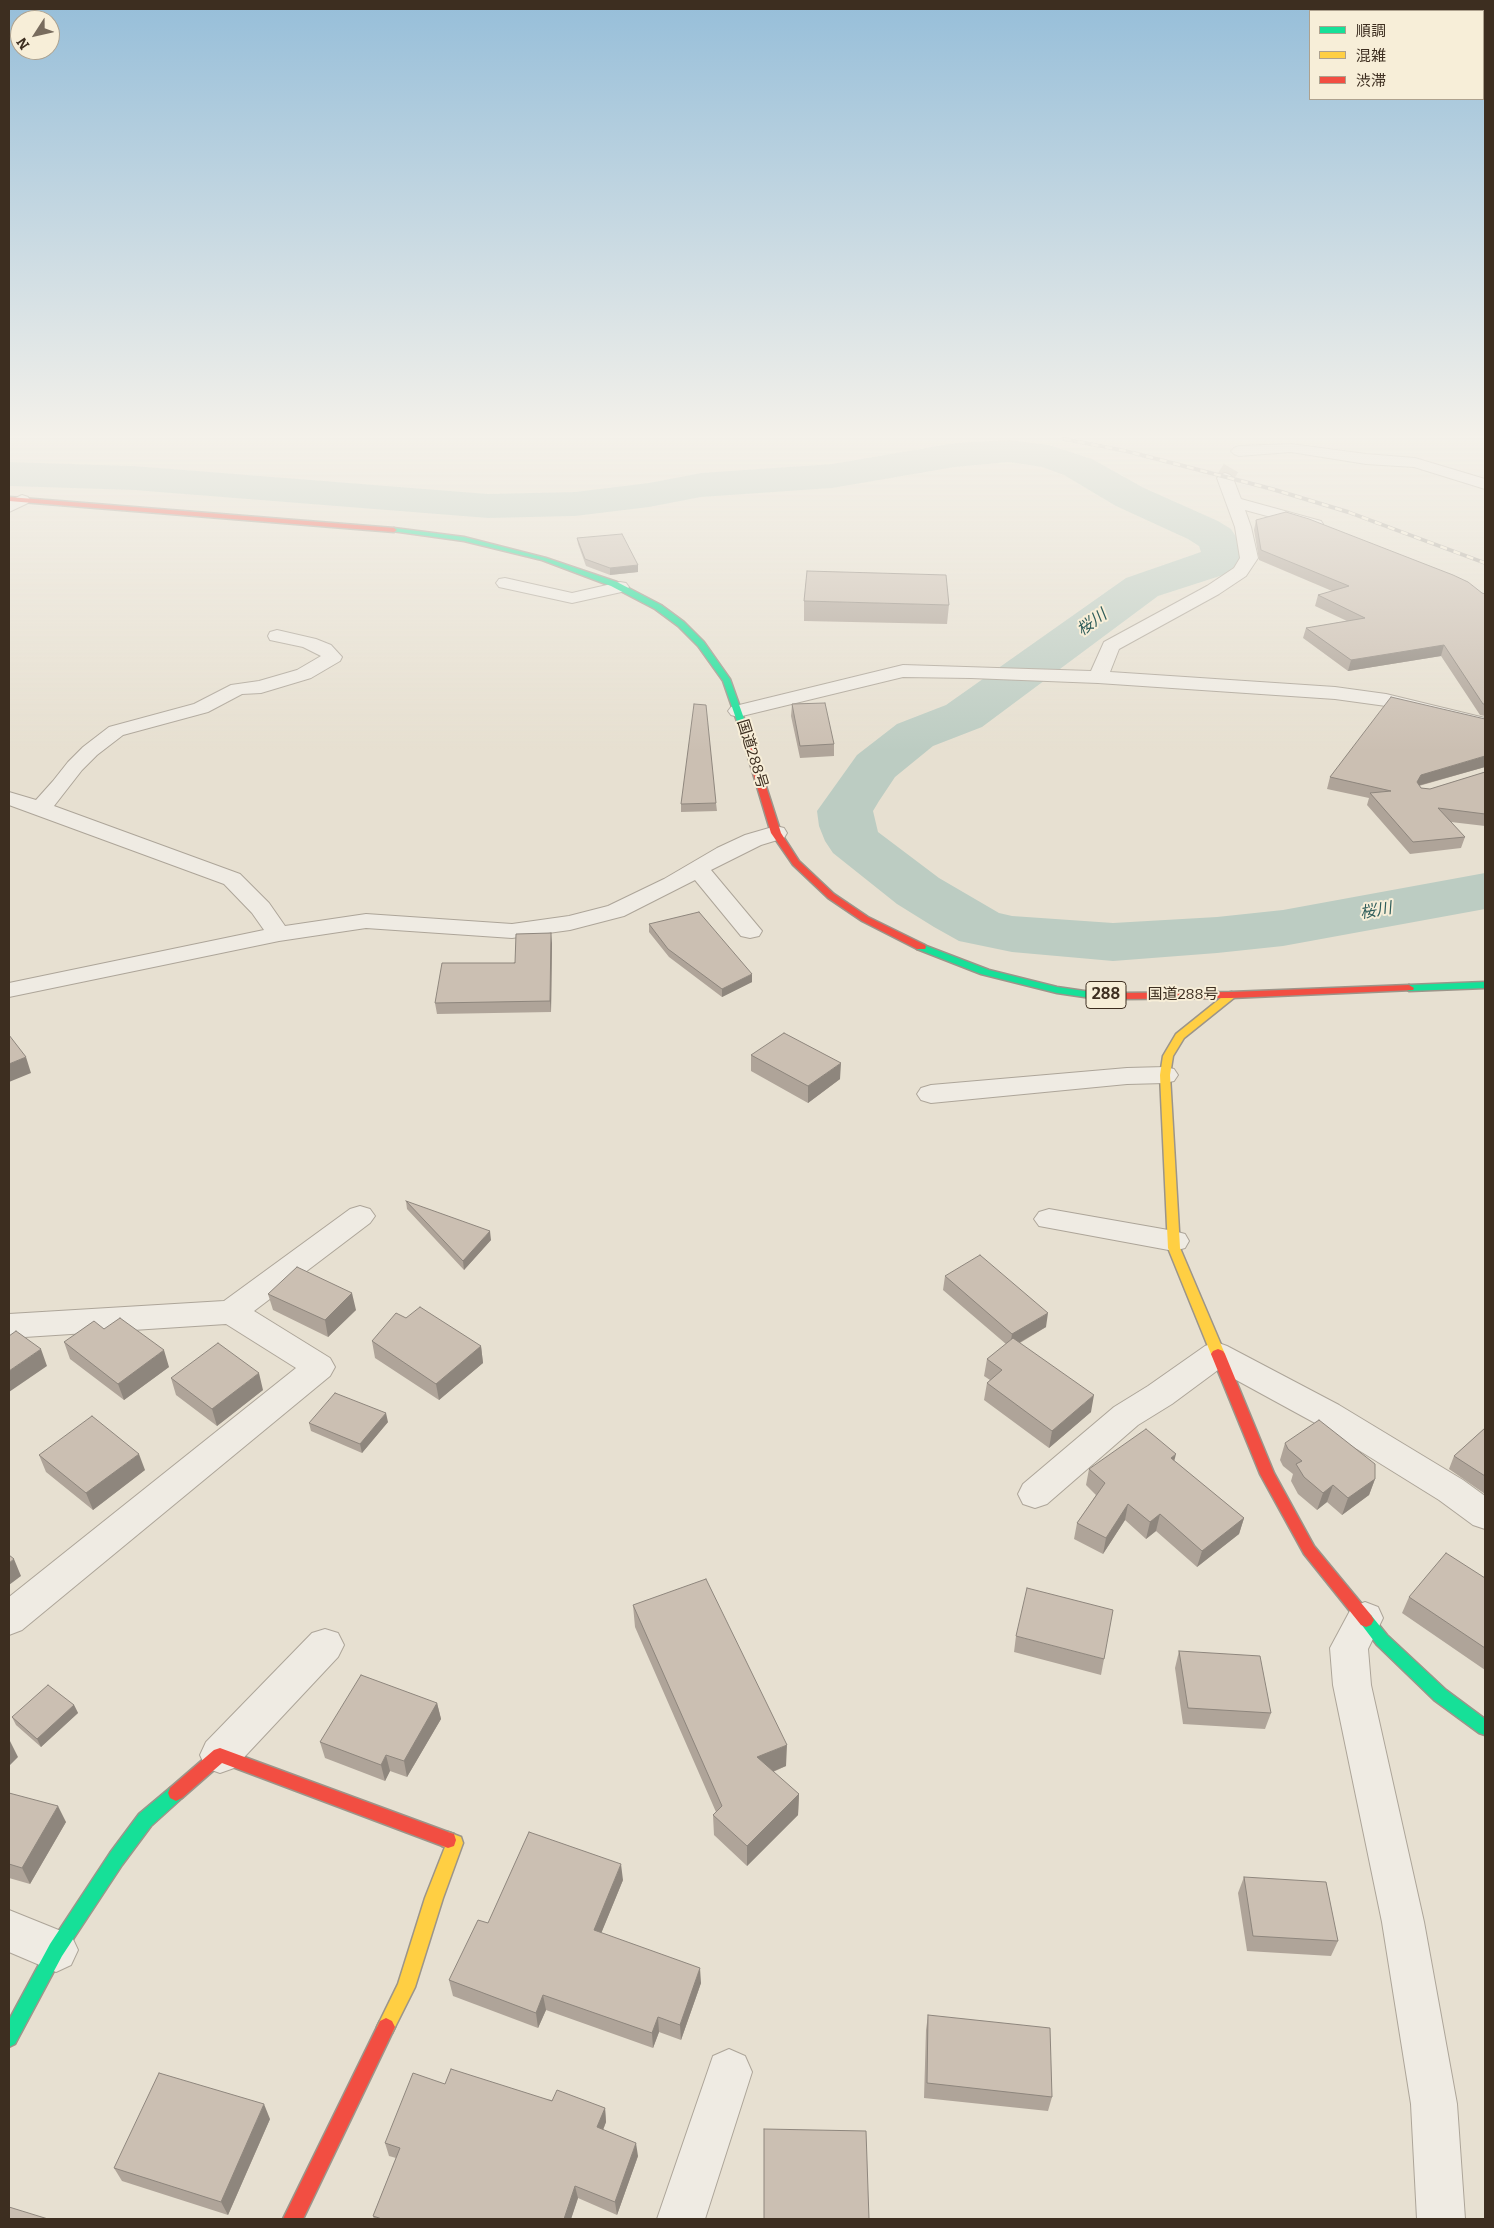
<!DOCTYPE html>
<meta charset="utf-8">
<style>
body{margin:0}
#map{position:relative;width:1494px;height:2228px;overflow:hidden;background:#e7e0d1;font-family:Bitter,"Noto Sans JP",serif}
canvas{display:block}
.frame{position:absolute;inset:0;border:10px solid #3d2e20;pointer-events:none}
.legend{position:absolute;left:1309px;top:10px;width:175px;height:90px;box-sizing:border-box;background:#f7eed8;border:1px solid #ada18e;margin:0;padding:6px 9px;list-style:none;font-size:15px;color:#3d2e20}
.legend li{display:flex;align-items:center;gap:10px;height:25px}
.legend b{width:25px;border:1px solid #ada18e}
.north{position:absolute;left:10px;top:10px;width:50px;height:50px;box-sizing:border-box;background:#f7eed8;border:1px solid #ada18e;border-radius:50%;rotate:235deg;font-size:14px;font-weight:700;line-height:20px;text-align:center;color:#3d2e20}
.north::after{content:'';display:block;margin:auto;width:18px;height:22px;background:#786c5e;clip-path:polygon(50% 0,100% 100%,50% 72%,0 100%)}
</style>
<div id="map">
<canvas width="1494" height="2228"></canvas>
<div class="frame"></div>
<ul class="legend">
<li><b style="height:6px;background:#16e098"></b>順調</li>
<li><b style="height:6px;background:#ffcf43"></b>混雑</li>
<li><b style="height:6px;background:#f24e42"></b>渋滞</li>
</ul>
<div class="north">N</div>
</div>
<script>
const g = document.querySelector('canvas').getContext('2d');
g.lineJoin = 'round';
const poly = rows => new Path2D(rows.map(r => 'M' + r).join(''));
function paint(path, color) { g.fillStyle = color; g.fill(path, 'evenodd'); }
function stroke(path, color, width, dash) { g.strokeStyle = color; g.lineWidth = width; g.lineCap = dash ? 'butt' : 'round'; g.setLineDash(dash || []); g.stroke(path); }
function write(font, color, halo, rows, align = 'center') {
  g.font = font + ' Bitter,"Noto Sans JP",serif'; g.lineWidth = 4; g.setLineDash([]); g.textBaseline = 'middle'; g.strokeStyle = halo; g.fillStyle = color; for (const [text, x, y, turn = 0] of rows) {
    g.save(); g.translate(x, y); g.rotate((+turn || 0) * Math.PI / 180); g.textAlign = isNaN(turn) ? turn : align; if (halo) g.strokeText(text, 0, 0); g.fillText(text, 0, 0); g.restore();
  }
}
paint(poly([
 [1009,440,1049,445,1092,459,1144,488,1218,521,1231,529,1243,548,1245,558,1238,567,1223,575,1158,596,982,727,933,746,895,777,879,801,873,811,878,832,939,878,999,913,1012,916,1113,923,1217,917,1283,910,1485,873,1485,909,1283,946,1217,953,1113,961,1012,952,959,941,934,927,897,904,833,853,825,841,819,826,817,811,857,755,897,724,946,705,1126,578,1201,552,1199,546,1188,539,1116,506,1064,475,1042,467,1009,462,955,467,832,488,701,497,649,507,575,516,488,518,134,490,9,486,9,462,134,466,488,494,575,492,649,483,701,473,832,464,955,443,1009,440]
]), '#bcccc2');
stroke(poly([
 [1225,478,1231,468]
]), '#c5bcae', 17, [17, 8]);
const street = poly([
 [1291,444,1366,454,1415,458,1485,479,1485,489,1414,467,1366,464,1291,452,1239,456,1234,454,1231,451,1234,448,1239,446,1291,444],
 [1225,473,1230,475,1233,478,1241,499,1321,521,1323,524,1321,527,1315,529,1245,510,1251,527,1258,558,1246,576,1219,594,1119,649,1110,672,1335,687,1386,694,1485,718,1485,730,1386,706,1335,699,1098,683,971,678,903,677,738,717,731,715,728,711,731,707,903,665,1091,671,1104,642,1207,586,1234,568,1240,558,1235,527,1217,478,1220,475,1225,473],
 [22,495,28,497,30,500,28,503,9,512,9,501,22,495],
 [505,578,572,593,620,582,626,583,629,587,626,591,572,603,499,587,496,583,499,579,505,578],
 [277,630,316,639,331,645,342,657,340,661,311,678,261,693,242,694,208,712,123,735,97,755,82,770,54,806,240,874,269,903,285,926,366,914,512,924,569,916,608,906,664,879,717,848,745,835,776,826,784,828,787,833,784,838,761,845,711,870,762,931,759,936,750,938,741,936,695,880,624,916,570,930,512,938,366,928,279,941,9,997,9,983,264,930,252,913,224,884,9,805,9,792,36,800,53,781,68,762,83,747,109,727,194,704,231,685,259,681,297,670,321,656,303,647,270,640,268,636,270,632,277,630],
 [1165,1067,1174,1069,1178,1075,1174,1081,1165,1083,1127,1084,931,1103,921,1100,917,1094,921,1088,931,1085,1127,1068,1165,1067],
 [360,1206,370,1209,375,1216,370,1223,254,1311,330,1358,335,1367,330,1376,22,1630,9,1635,9,1597,296,1368,226,1324,9,1338,9,1314,224,1301,350,1209,360,1206],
 [1049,1209,1174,1231,1185,1234,1189,1241,1185,1248,1174,1251,1039,1226,1034,1219,1039,1212,1049,1209],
 [1216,1342,1227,1346,1339,1405,1463,1480,1485,1496,1485,1529,1473,1525,1439,1500,1315,1423,1218,1370,1172,1404,1138,1425,1047,1504,1035,1508,1023,1504,1018,1494,1023,1484,1114,1407,1148,1386,1205,1346,1216,1342],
 [1365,1602,1378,1607,1383,1618,1368,1649,1371,1685,1424,1922,1457,2104,1465,2219,1417,2219,1411,2104,1382,1922,1333,1685,1330,1648,1352,1607,1365,1602],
 [325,1629,338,1633,344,1645,338,1657,234,1768,220,1773,206,1768,200,1755,206,1742,312,1633,325,1629],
 [9,1910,71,1935,78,1950,71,1965,56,1972,9,1952,9,1910],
 [729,2049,745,2056,752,2072,705,2219,657,2219,713,2056,729,2049]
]);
const fast = poly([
 [394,528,464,537,546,558,617,582,661,605,684,622,704,642,730,679,748,730,744,732,740,730,723,681,698,646,678,626,655,609,611,586,542,560,464,541,392,531,392,529,394,528],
 [921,944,989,970,1057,987,1098,993,1121,993,1126,996,1121,999,1098,999,1057,993,981,974,917,949,916,947,921,944],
 [1485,982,1485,988,1409,991,1404,988,1409,985,1485,982],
 [1366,1613,1371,1615,1387,1635,1446,1690,1485,1719,1485,1735,1479,1733,1434,1700,1377,1645,1358,1620,1361,1615,1366,1613],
 [176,1785,182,1788,184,1793,182,1798,151,1826,122,1865,62,1956,15,2044,9,2047,9,2020,50,1944,110,1853,139,1814,170,1788,176,1785]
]);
const slow = poly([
 [1231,992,1235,993,1236,995,1235,997,1184,1038,1173,1056,1170,1075,1180,1248,1225,1354,1223,1357,1218,1359,1213,1357,1211,1354,1168,1248,1160,1075,1163,1056,1176,1034,1227,993,1231,992],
 [448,1832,461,1837,463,1843,443,1898,415,1987,392,2033,386,2036,380,2033,377,2027,398,1984,425,1898,445,1847,442,1846,440,1840,442,1834,448,1832]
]);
const jam = poly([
 [9,497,394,528,397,530,394,532,9,501,9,497],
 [741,728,744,728,748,730,781,833,799,861,834,894,868,917,925,945,926,947,925,949,917,949,862,921,828,898,793,865,771,833,740,730,741,728],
 [1409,985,1414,988,1413,990,1231,998,1121,999,1116,996,1121,993,1231,992,1409,985],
 [1218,1349,1223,1351,1225,1354,1274,1473,1314,1546,1371,1615,1374,1620,1371,1625,1366,1627,1361,1625,1304,1554,1260,1474,1211,1354,1213,1351,1218,1349],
 [220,1748,448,1832,454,1834,456,1840,454,1846,448,1848,222,1763,182,1798,176,1801,170,1798,168,1793,170,1788,214,1750,220,1748],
 [386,2018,392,2021,395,2027,303,2219,283,2219,380,2021,386,2018]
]);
stroke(street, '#ada599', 2);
stroke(fast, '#9c958a', 3);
stroke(slow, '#9c958a', 3);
stroke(jam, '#9c958a', 3);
paint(street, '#efebe3');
paint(fast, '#16e098');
paint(slow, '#ffcf43');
paint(jam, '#f24e42');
const rail = poly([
 [1064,439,1126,451,1272,489,1348,512,1485,563]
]);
stroke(rail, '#afaaa2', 4);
stroke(rail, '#f7eed8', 2.5, [7]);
paint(poly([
 [1256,520,1482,593,1485,594,1485,716,1480,715,1441,656,1348,671,1303,638,1306,628,1347,621,1315,606,1318,595,1332,591,1259,560,1254,530],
 [577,538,638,565,638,572,610,575,586,566,578,544],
 [804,601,949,605,947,624,804,621],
 [792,704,834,744,834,756,800,758,791,716],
 [1485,767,1419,786,1421,788,1430,789,1485,772,1485,826,1451,822,1465,837,1461,848,1410,854,1367,805,1369,798,1327,789,1330,777],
 [716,803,717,811,681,812,681,804],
 [649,924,752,982,722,997,669,957,649,932],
 [552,943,551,1012,437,1014,435,1003],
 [751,1055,840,1079,808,1103,751,1071],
 [406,1201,491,1240,464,1270,407,1209],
 [945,1276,1046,1327,1020,1343,1091,1412,1049,1448,984,1400,987,1383,990,1380,984,1376,987,1359,1006,1344,943,1290],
 [268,1294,356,1310,328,1337,273,1310],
 [406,1318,481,1346,483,1363,439,1400,375,1358,372,1341],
 [104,1329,169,1367,124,1400,70,1359,64,1342],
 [171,1378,263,1390,217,1426,176,1395],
 [388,1422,362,1453,311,1431,309,1423],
 [1485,1428,1485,1494,1449,1469,1454,1456],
 [1285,1443,1375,1479,1369,1495,1342,1515,1327,1502,1317,1510,1298,1494,1291,1481,1293,1474,1283,1466,1280,1460],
 [39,1455,145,1470,93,1510,46,1472],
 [1175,1462,1244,1518,1239,1534,1197,1567,1156,1531,1146,1539,1125,1520,1103,1554,1074,1539,1077,1523,1096,1495,1086,1485,1089,1469],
 [1485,1578,1485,1670,1402,1613,1409,1597],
 [633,1605,786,1766,773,1772,799,1794,798,1815,747,1866,714,1835,713,1815,716,1812,635,1627],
 [1016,1636,1104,1659,1101,1675,1014,1652],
 [1179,1651,1271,1713,1265,1729,1183,1724,1175,1668],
 [437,1703,441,1719,407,1777,390,1771,385,1781,325,1758,320,1742],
 [74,1705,78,1713,41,1747,16,1725,12,1717],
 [9,1793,66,1822,30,1884,9,1878],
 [1244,1877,1338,1941,1331,1956,1247,1951,1238,1893],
 [623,1880,601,1933,701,1983,681,2040,659,2032,653,2048,546,2010,538,2028,453,1996,449,1980,488,1923],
 [928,2015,1052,2097,1048,2111,924,2098,926,2030],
 [445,2084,605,2108,606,2122,603,2130,638,2156,617,2215,578,2198,571,2219,374,2219,373,2216,396,2158,389,2156,385,2143],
 [270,2119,228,2215,122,2181,114,2168]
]), '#afa499');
paint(poly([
 [638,565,638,572,610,575,610,568],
 [1444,645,1441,656,1348,671,1351,660],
 [1485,756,1485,767,1417,786,1417,782,1421,775],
 [551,933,552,943,551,1012,550,1001],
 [752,974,752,982,722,997,722,989],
 [26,1057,31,1073,9,1082,9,1064],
 [841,1063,840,1079,808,1103,808,1086],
 [490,1231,491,1240,464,1270,463,1261],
 [352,1293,356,1310,328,1337,325,1320],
 [1048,1313,1046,1327,1010,1348,1012,1334],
 [481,1346,483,1363,439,1400,436,1384],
 [41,1349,47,1366,9,1392,9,1371],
 [164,1350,169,1367,124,1400,118,1384],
 [259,1373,263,1390,217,1426,212,1409],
 [1094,1395,1091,1412,1049,1448,1052,1431],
 [386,1413,388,1422,362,1453,360,1444],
 [139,1454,145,1470,93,1510,86,1493],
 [1176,1454,1172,1470,1171,1458],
 [1375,1479,1369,1495,1342,1515,1348,1498],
 [1333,1485,1327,1502,1317,1510,1323,1493],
 [1128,1504,1125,1520,1103,1554,1106,1538],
 [1160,1514,1156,1531,1146,1539,1150,1522],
 [1244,1518,1239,1534,1197,1567,1202,1551],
 [14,1559,21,1576,9,1585,9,1563],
 [437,1703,441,1719,407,1777,404,1761],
 [74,1705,78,1713,41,1747,37,1739],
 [10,1741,18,1757,9,1766,9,1742],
 [787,1745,786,1766,757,1778,757,1757],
 [386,1755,390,1771,385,1781,381,1765],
 [799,1794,798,1815,747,1866,747,1846],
 [58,1806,66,1822,30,1884,22,1868],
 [621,1864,623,1880,596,1946,594,1930],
 [700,1968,701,1983,681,2040,680,2025],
 [543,1995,546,2010,538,2028,536,2013],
 [658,2017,659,2032,653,2048,652,2033],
 [264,2104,270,2119,228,2215,221,2202],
 [605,2108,606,2122,599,2140,597,2127],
 [636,2143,638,2156,617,2215,615,2202],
 [575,2186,578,2198,571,2219,564,2219]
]), '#8e867d');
const building = poly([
 [1286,512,1309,519,1453,575,1468,582,1482,593,1485,594,1485,704,1483,704,1444,645,1351,660,1306,628,1365,618,1318,595,1349,586,1261,550,1256,520,1286,512],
 [622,534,638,565,610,568,585,559,577,538,622,534],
 [807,571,946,575,949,605,804,601,807,571],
 [1391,697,1485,719,1485,756,1421,775,1417,782,1421,788,1430,789,1485,772,1485,814,1438,808,1465,837,1413,842,1370,793,1391,791,1330,777,1391,697],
 [825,703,834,744,800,746,792,704,825,703],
 [694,704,706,705,716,803,681,804,694,704],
 [699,912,752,974,722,989,668,949,649,924,699,912],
 [551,933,550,1001,435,1003,442,963,515,963,516,934,551,933],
 [784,1033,841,1063,808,1086,751,1055,784,1033],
 [9,1035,26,1057,9,1064,9,1035],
 [406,1201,490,1231,463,1261,406,1201],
 [980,1255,1048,1313,1012,1334,945,1276,980,1255],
 [297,1267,352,1293,325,1320,268,1294,297,1267],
 [420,1307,481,1346,436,1384,372,1341,396,1313,406,1318,420,1307],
 [120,1318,164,1350,118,1384,64,1342,94,1321,104,1329,120,1318],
 [16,1331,41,1349,9,1371,9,1336,16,1331],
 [1013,1338,1094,1395,1052,1431,987,1383,1002,1370,987,1359,1013,1338],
 [218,1343,259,1373,212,1409,171,1378,218,1343],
 [335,1393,386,1413,360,1444,309,1423,335,1393],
 [92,1416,139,1454,86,1493,39,1455,92,1416],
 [1319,1420,1375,1464,1375,1479,1348,1498,1333,1485,1323,1493,1304,1477,1296,1464,1302,1461,1288,1449,1285,1443,1319,1420],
 [1485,1428,1485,1476,1454,1456,1485,1428],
 [1146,1429,1176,1454,1171,1458,1244,1518,1202,1551,1160,1514,1150,1522,1128,1504,1106,1538,1077,1523,1105,1483,1089,1469,1146,1429],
 [1446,1553,1485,1578,1485,1648,1409,1597,1446,1553],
 [9,1555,14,1559,9,1563,9,1555],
 [706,1579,787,1745,757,1757,799,1794,747,1846,713,1815,722,1806,633,1605,706,1579],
 [1027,1588,1113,1610,1104,1659,1016,1636,1027,1588],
 [1179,1651,1260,1656,1271,1713,1188,1708,1179,1651],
 [361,1675,437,1703,404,1761,386,1755,381,1765,320,1742,361,1675],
 [48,1685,74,1705,37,1739,12,1717,48,1685],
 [9,1793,58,1806,22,1868,9,1864,9,1793],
 [529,1832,621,1864,594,1930,700,1968,680,2025,658,2017,652,2033,543,1995,536,2013,449,1980,478,1920,488,1923,529,1832],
 [1244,1877,1326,1882,1338,1941,1253,1936,1244,1877],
 [928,2015,1050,2028,1052,2097,927,2083,928,2015],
 [451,2069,552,2101,557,2090,605,2108,597,2127,636,2143,615,2202,575,2186,564,2219,382,2219,373,2216,400,2148,385,2143,413,2073,445,2084,451,2069],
 [159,2073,264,2104,221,2202,114,2168,159,2073],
 [764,2129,866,2131,869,2219,764,2219,764,2129],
 [9,2207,48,2219,9,2219,9,2207]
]);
paint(building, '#cbbfb2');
stroke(building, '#8e867d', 1);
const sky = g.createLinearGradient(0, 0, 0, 751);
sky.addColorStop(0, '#96bed9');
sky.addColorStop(0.58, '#f4f1ea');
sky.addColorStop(1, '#f4f1ea00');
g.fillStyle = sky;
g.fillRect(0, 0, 1494, 751);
write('15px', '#3d2e20', '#f7eed8', [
 ["国道288号",752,754,73],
 ["国道288号",1183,995]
]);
write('italic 16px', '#2f5d5a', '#f7eed8', [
 ["桜川",1092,623,-36],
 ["桜川",1376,911,-10]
]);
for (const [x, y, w] of [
 [1106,995,40]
]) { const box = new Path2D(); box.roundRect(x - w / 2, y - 13.5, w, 27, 4); g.fillStyle = '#f7eed8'; g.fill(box); stroke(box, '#3d2e20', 1); }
write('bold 16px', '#3d2e20', null, [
 ["288",1106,995]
]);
</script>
